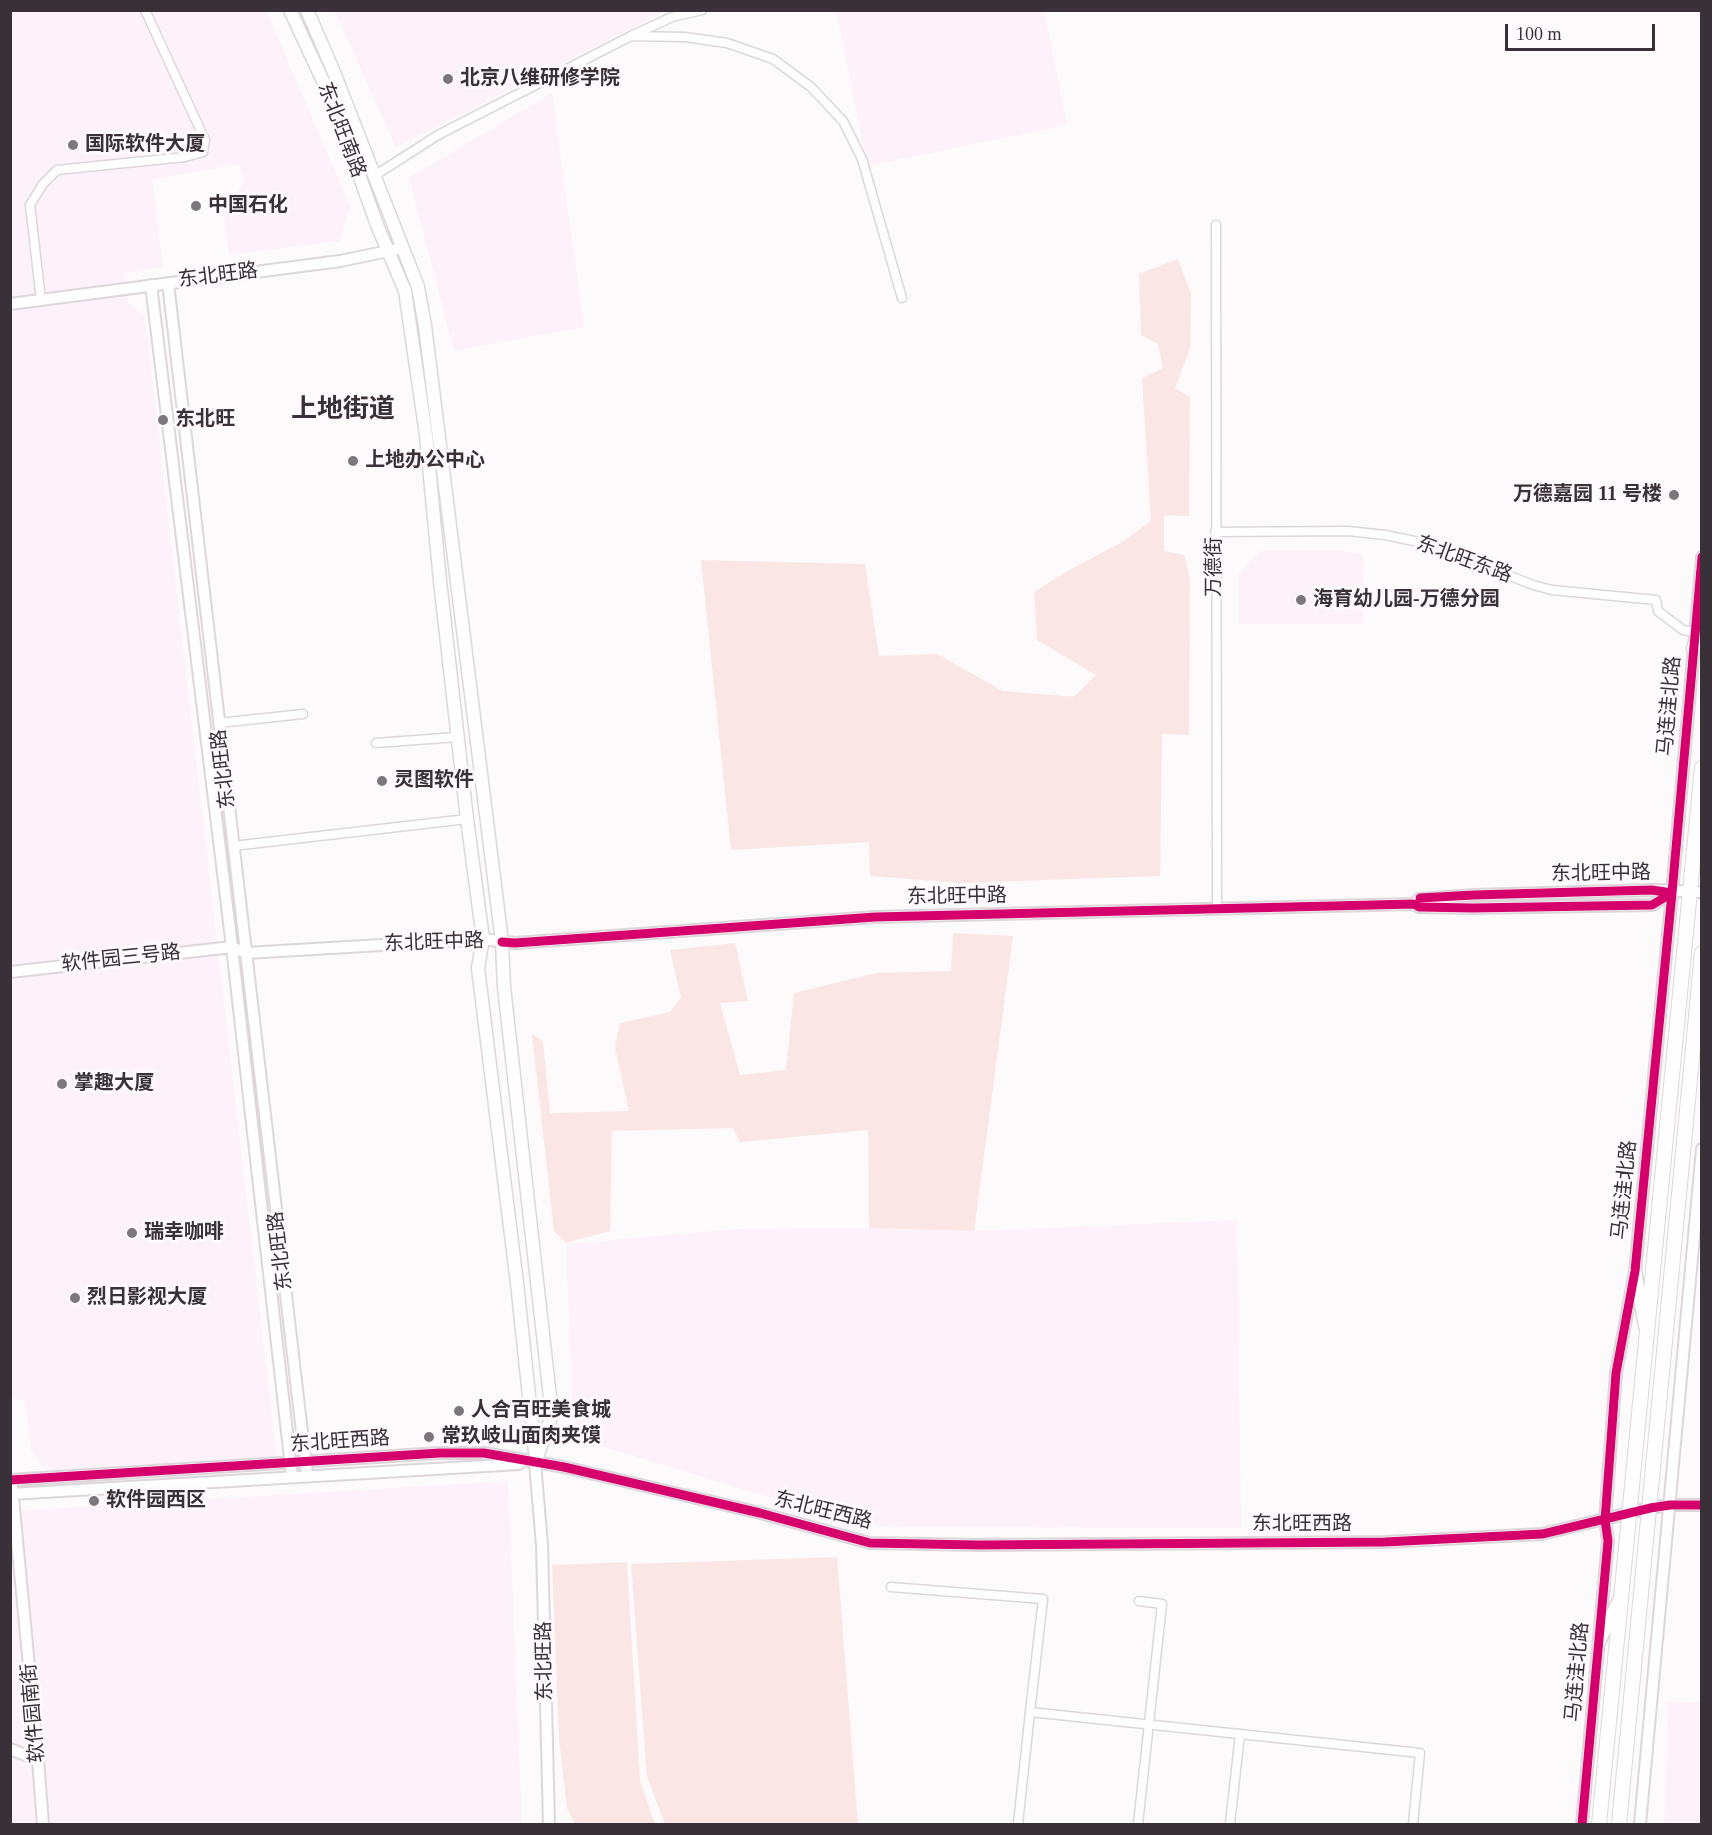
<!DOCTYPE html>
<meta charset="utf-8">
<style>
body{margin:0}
#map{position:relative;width:1712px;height:1835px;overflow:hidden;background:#fcfafb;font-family:"Times New Roman",serif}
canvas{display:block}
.frame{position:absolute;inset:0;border:12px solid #393137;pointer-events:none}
.scale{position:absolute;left:1505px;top:24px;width:150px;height:27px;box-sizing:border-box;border:3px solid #393137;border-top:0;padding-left:8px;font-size:18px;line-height:21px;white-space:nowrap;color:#393137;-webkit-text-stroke:4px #fdf9fc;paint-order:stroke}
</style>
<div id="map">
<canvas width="1712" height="1835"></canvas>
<div class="frame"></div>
<div class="scale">100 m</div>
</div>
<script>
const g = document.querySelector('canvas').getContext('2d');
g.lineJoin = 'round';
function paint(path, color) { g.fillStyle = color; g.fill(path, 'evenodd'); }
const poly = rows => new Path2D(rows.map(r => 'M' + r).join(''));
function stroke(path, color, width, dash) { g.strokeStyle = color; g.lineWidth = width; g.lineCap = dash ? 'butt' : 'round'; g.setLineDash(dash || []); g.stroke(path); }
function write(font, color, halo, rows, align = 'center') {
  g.font = font + ' "Times New Roman","Noto Sans SC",serif'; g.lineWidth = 6; g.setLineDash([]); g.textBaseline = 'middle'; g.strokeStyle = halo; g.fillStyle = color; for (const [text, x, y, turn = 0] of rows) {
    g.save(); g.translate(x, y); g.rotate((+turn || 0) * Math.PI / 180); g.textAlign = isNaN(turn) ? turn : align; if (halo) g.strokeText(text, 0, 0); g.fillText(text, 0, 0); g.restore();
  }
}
paint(poly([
 [10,11,266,11,350,206,340,241,229,255,222,201,235,199,244,179,239,164,152,180,163,267,125,273,128,302,145,317,277,1460,49,1474,31,1451,25,1399,11,1399],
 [335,11,665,11,396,148],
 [836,11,1044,11,1067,125,867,166],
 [552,93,584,327,454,351,409,178],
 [1261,551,1340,551,1363,554,1364,624,1239,624,1238,575],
 [1237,1220,1241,1528,883,1527,785,1502,594,1444,573,1420,566,1244,737,1229,869,1228,974,1231],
 [508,1481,522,1824,11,1824,11,1511],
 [1668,1702,1701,1703,1701,1824,1665,1824]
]), '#fdf2fa');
paint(poly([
 [1178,259,1191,294,1190,348,1175,388,1190,397,1189,516,1164,515,1164,551,1184,555,1190,579,1189,735,1162,734,1160,876,960,883,870,876,869,842,731,850,701,560,865,564,879,656,937,654,1003,691,1074,697,1096,675,1037,640,1034,592,1066,572,1122,542,1151,521,1142,378,1163,368,1158,344,1141,335,1139,274],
 [953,933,1013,936,974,1231,869,1228,868,1130,740,1142,733,1128,612,1131,610,1231,566,1243,554,1231,532,1034,543,1041,550,1113,629,1111,615,1048,620,1023,670,1012,681,998,670,950,735,943,748,1001,720,1003,740,1075,786,1070,794,993,876,973,951,971],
 [837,1557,858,1824,665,1824,647,1777,631,1564],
 [627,1562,640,1780,655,1824,575,1824,567,1808,559,1739,552,1565]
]), '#fae7e5');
const minor = poly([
 [631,36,685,37,727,43,773,59,811,87,843,121,862,159,902,298],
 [374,176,438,135,631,36,672,17,702,10],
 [1216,225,1217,909],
 [41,300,30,205,43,184,57,170,185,157,203,152,205,140,145,10],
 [1215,532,1348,531,1385,535,1429,544,1533,585,1552,590,1656,600,1658,611,1683,630,1695,632],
 [219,723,303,714],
 [376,743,457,737],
 [233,846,467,819],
 [891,1587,1043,1599,1030,1712],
 [1018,1824,1030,1712,1420,1753,1413,1824],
 [1138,1824,1162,1604,1139,1601],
 [1230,1824,1240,1734]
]);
const tertiary = poly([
 [168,283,307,1475],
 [151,285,232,947,292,1476],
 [10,304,340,261,403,248],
 [1414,904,1419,899,1474,895,1652,890,1702,892],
 [232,947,246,953,483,939,515,943,875,917,1414,904,1419,907,1473,908,1652,905,1672,893],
 [10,972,232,947],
 [535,1463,542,1545,549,1824],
 [10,1480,440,1453,484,1453,564,1467,760,1513,870,1543,978,1545,1385,1542,1542,1534,1650,1508,1670,1505,1702,1505],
 [12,1488,38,1760,43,1824],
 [10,1494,519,1464],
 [10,1749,38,1760],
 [1582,1824,1608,1541,1605,1520,1616,1373,1635,1271,1672,893,1702,557],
 [1640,1824,1702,1149]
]);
const secondary = poly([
 [290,10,335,107,377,225,405,291,426,435,440,581,467,819,483,939,478,968,517,1283,535,1452],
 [307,10,333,70,418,287,425,326,502,942,504,987,552,1415,535,1463],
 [1693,648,1702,628],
 [1635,1271,1645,1326],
 [1599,1642,1620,1598]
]);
const primary = poly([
 [1599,1824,1702,768],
 [1619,1824,1702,953]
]);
stroke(minor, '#ddd7db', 11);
stroke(tertiary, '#ddd7db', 14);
stroke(secondary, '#ddd7db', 15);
stroke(primary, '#ddd7db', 16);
stroke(minor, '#fffefe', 8);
stroke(tertiary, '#fffefe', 10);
stroke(secondary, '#fffefe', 12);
stroke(primary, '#fffefe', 14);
stroke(poly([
 [1420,898,1474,895,1579,892,1652,890,1672,893],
 [502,942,515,943,875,917,1414,904,1419,907,1473,908,1652,905,1672,893],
 [10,1480,440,1453,484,1453,564,1467,760,1513,870,1543,978,1545,1385,1542,1542,1534,1650,1508,1670,1505,1702,1505],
 [1582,1824,1608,1541,1605,1520,1616,1373,1635,1271,1672,893,1702,557]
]), '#d6006c', 9);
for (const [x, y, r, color] of [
 [448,79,6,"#7d777c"],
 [73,145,6,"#7d777c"],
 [196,206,6,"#7d777c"],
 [163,420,6,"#7d777c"],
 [353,461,6,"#7d777c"],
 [1674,495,6,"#7d777c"],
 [1301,600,6,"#7d777c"],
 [382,781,6,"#7d777c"],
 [62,1084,6,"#7d777c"],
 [132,1233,6,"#7d777c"],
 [75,1298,6,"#7d777c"],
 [459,1411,6,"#7d777c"],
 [429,1437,6,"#7d777c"],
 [94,1501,6,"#7d777c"]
]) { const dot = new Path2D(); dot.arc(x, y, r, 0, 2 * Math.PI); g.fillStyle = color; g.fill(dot); stroke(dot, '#fdf9fc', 2); }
write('bold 20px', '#393137', '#fdf9fc', [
 ["北京八维研修学院",460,79],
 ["国际软件大厦",85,145],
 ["中国石化",208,206],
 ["东北旺",175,420],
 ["上地办公中心",365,461],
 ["万德嘉园 11 号楼",1662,495,"right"],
 ["海育幼儿园-万德分园",1313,600],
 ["灵图软件",394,781],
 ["掌趣大厦",74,1084],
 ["瑞幸咖啡",144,1233],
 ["烈日影视大厦",87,1298],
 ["人合百旺美食城",471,1411],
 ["常玖岐山面肉夹馍",441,1437],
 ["软件园西区",106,1501]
], 'left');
write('20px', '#393137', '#fdf9fc', [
 ["东北旺南路",341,130,69],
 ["东北旺路",218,276,-7],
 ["东北旺东路",1464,560,20],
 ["万德街",1215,567,-90],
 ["马连洼北路",1670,706,-85],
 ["东北旺路",224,769,-97],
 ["东北旺中路",1601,874,-1],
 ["东北旺中路",957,897,-1],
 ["东北旺中路",434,943,-2],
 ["软件园三号路",121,959,-6],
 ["马连洼北路",1625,1190,-84],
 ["东北旺路",281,1251,-97],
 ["东北旺西路",340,1442,-4],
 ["东北旺西路",823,1511,14],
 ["东北旺西路",1302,1525],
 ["东北旺路",545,1661,-91],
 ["马连洼北路",1578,1672,-85],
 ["软件园南街",34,1713,-95]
]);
write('bold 26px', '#393137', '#fdf9fc', [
 ["上地街道",343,410]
]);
</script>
